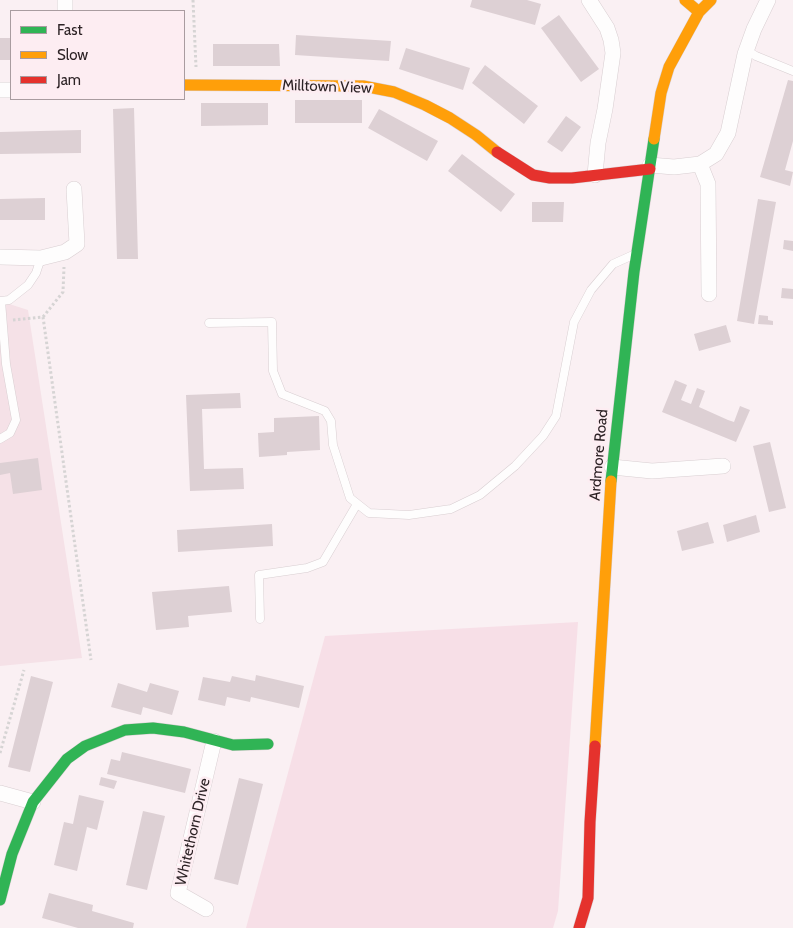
<!DOCTYPE html>
<style>
body{margin:0}
#map{position:relative;width:793px;height:928px;overflow:hidden;background:#faf0f3;font-family:Cabin,sans-serif}
canvas{display:block}
.legend{position:absolute;left:10px;top:10px;width:175px;height:90px;box-sizing:border-box;background:#fdedf2;border:1px solid #a99ca0;margin:0;padding:6px 9px;list-style:none;font-size:15px;color:#2c2225}
.legend li{display:flex;align-items:center;gap:10px;height:25px}
.legend b{width:25px;border:1px solid #a99ca0}
</style>
<div id="map">
<canvas width="793" height="928"></canvas>
<ul class="legend">
<li><b style="height:6px;background:#30b455"></b>Fast</li>
<li><b style="height:6px;background:#ff9f0a"></b>Slow</li>
<li><b style="height:6px;background:#e5322d"></b>Jam</li>
</ul>
</div>
<script>
const g = document.querySelector('canvas').getContext('2d');
g.lineJoin = 'round';
function paint(path, color) { g.fillStyle = color; g.fill(path, 'evenodd'); }
const poly = rows => new Path2D(rows.map(r => 'M' + r).join(''));
function stroke(path, color, width, dash) { g.strokeStyle = color; g.lineWidth = width; g.lineCap = dash ? 'butt' : 'round'; g.setLineDash(dash || []); g.stroke(path); }
function write(font, color, halo, rows, align = 'center') {
  g.font = font + ' Cabin,sans-serif'; g.lineWidth = 5; g.setLineDash([]); g.textBaseline = 'middle'; g.strokeStyle = halo; g.fillStyle = color; for (const [text, x, y, turn = 0] of rows) {
    g.save(); g.translate(x, y); g.rotate((+turn || 0) * Math.PI / 180); g.textAlign = isNaN(turn) ? turn : align; if (halo) g.strokeText(text, 0, 0); g.fillText(text, 0, 0); g.restore();
  }
}
paint(poly([
 [0,301,28,310,82,658,0,666]
]), '#f5e1e7');
paint(poly([
 [578,622,558,911,553,928,246,928,325,636]
]), '#f7dfe7');
paint(poly([
 [472,0,527,0,541,4,535,25,470,7],
 [559,15,599,69,581,82,541,28],
 [296,35,391,41,389,61,295,55],
 [0,38,11,38,11,60,0,60],
 [213,44,279,44,280,66,213,66],
 [406,48,470,68,463,90,399,69],
 [485,65,538,106,524,124,472,83],
 [788,80,793,81,793,141,785,170,793,172,790,186,760,177],
 [295,100,362,100,362,123,295,123],
 [201,103,268,103,268,125,201,126],
 [134,108,138,259,117,259,113,109],
 [379,109,438,141,427,161,368,128],
 [566,116,581,127,562,152,547,142],
 [81,130,81,153,0,154,0,132],
 [462,154,515,194,501,212,448,171],
 [45,198,45,220,0,220,0,199],
 [758,199,776,202,754,324,737,321],
 [532,202,564,202,563,222,532,222],
 [784,240,793,241,793,251,783,249],
 [782,288,793,289,793,299,781,298],
 [759,315,768,316,768,320,773,321,773,325,758,324],
 [726,325,731,342,699,351,694,334],
 [675,380,687,385,681,400,691,404,697,388,705,391,699,407,728,420,734,422,740,406,750,410,736,442,662,412],
 [240,393,241,408,202,409,204,469,243,468,244,489,190,491,186,395],
 [319,416,320,450,287,452,287,455,259,457,258,433,274,432,274,418],
 [770,442,786,508,769,512,753,446],
 [38,458,42,490,13,494,10,473,0,475,0,463],
 [756,515,760,532,727,542,723,525],
 [708,522,714,543,682,551,677,531],
 [272,524,273,546,178,552,177,530],
 [229,586,232,612,188,616,189,627,156,630,152,592],
 [256,675,304,686,299,708,251,697,250,702,227,697,225,706,198,700,203,677,230,682,232,676,255,681],
 [31,676,53,682,30,772,8,767],
 [118,683,147,692,150,683,179,691,172,715,143,707,141,715,111,707],
 [122,752,191,769,185,793,107,774,111,759,120,761],
 [101,777,117,781,114,789,99,785],
 [239,778,263,784,238,885,214,879],
 [79,795,104,801,97,830,87,827,77,871,54,865,64,822,73,824],
 [143,811,165,816,147,890,126,885],
 [49,893,93,905,92,911,134,923,133,928,78,928,42,918]
]), '#ddd0d4');
const lane = poly([
 [746,50,756,56,793,71],
 [0,301,9,300,28,285,36,273,41,258],
 [209,323,272,322,273,371,282,394,325,411,331,421,333,445,350,498,369,513,409,515,451,509,480,495,515,466,543,436,556,416,574,322,591,290,613,264,633,255],
 [0,439,10,433,16,420,6,364,1,301],
 [260,619,259,575,307,568,323,562,357,504]
]);
const street = poly([
 [65,0,65,11],
 [589,0,607,28,611,40,613,53,605,109,598,143,595,175],
 [0,90,11,90],
 [700,164,708,184,709,294],
 [650,165,674,167,700,164,716,154,728,133,745,54,754,29,768,0],
 [0,257,41,258,65,252,77,244,74,189],
 [612,467,652,471,723,466],
 [0,793,33,802],
 [206,909,178,893,214,741]
]);
const fast = poly([
 [611,481,634,272,654,139],
 [0,900,12,854,33,802,67,759,85,746,125,730,153,728,184,732,233,745,268,744]
]);
const slow = poly([
 [685,0,699,12],
 [184,85,363,86,394,92,425,105,450,118,476,135,497,152],
 [654,139,661,93,669,67,699,12,711,0],
 [595,746,611,481]
]);
const jam = poly([
 [497,152,533,175,550,178,572,178,650,169],
 [579,928,588,898,590,822,595,746]
]);
stroke(lane, '#d8ced1', 9);
stroke(street, '#d8ced1', 16);
stroke(fast, '#d8ced1', 12);
stroke(slow, '#d8ced1', 12);
stroke(jam, '#d8ced1', 12);
stroke(poly([
 [193,0,196,67],
 [43,317,63,292,64,267],
 [13,320,43,317,91,660],
 [0,753,24,670]
]), '#d6d4d4', 3, [2.5, 2.5]);
stroke(lane, '#fefdfd', 8);
stroke(street, '#fefdfd', 15);
stroke(fast, '#30b455', 11);
stroke(slow, '#ff9f0a', 11);
stroke(jam, '#e5322d', 11);
write('15px', '#2c2225', '#fdedf2', [
 ["Milltown View",327,87,2],
 ["Ardmore Road",599,455,-85],
 ["Whitethorn Drive",193,832,-77]
]);
</script>
